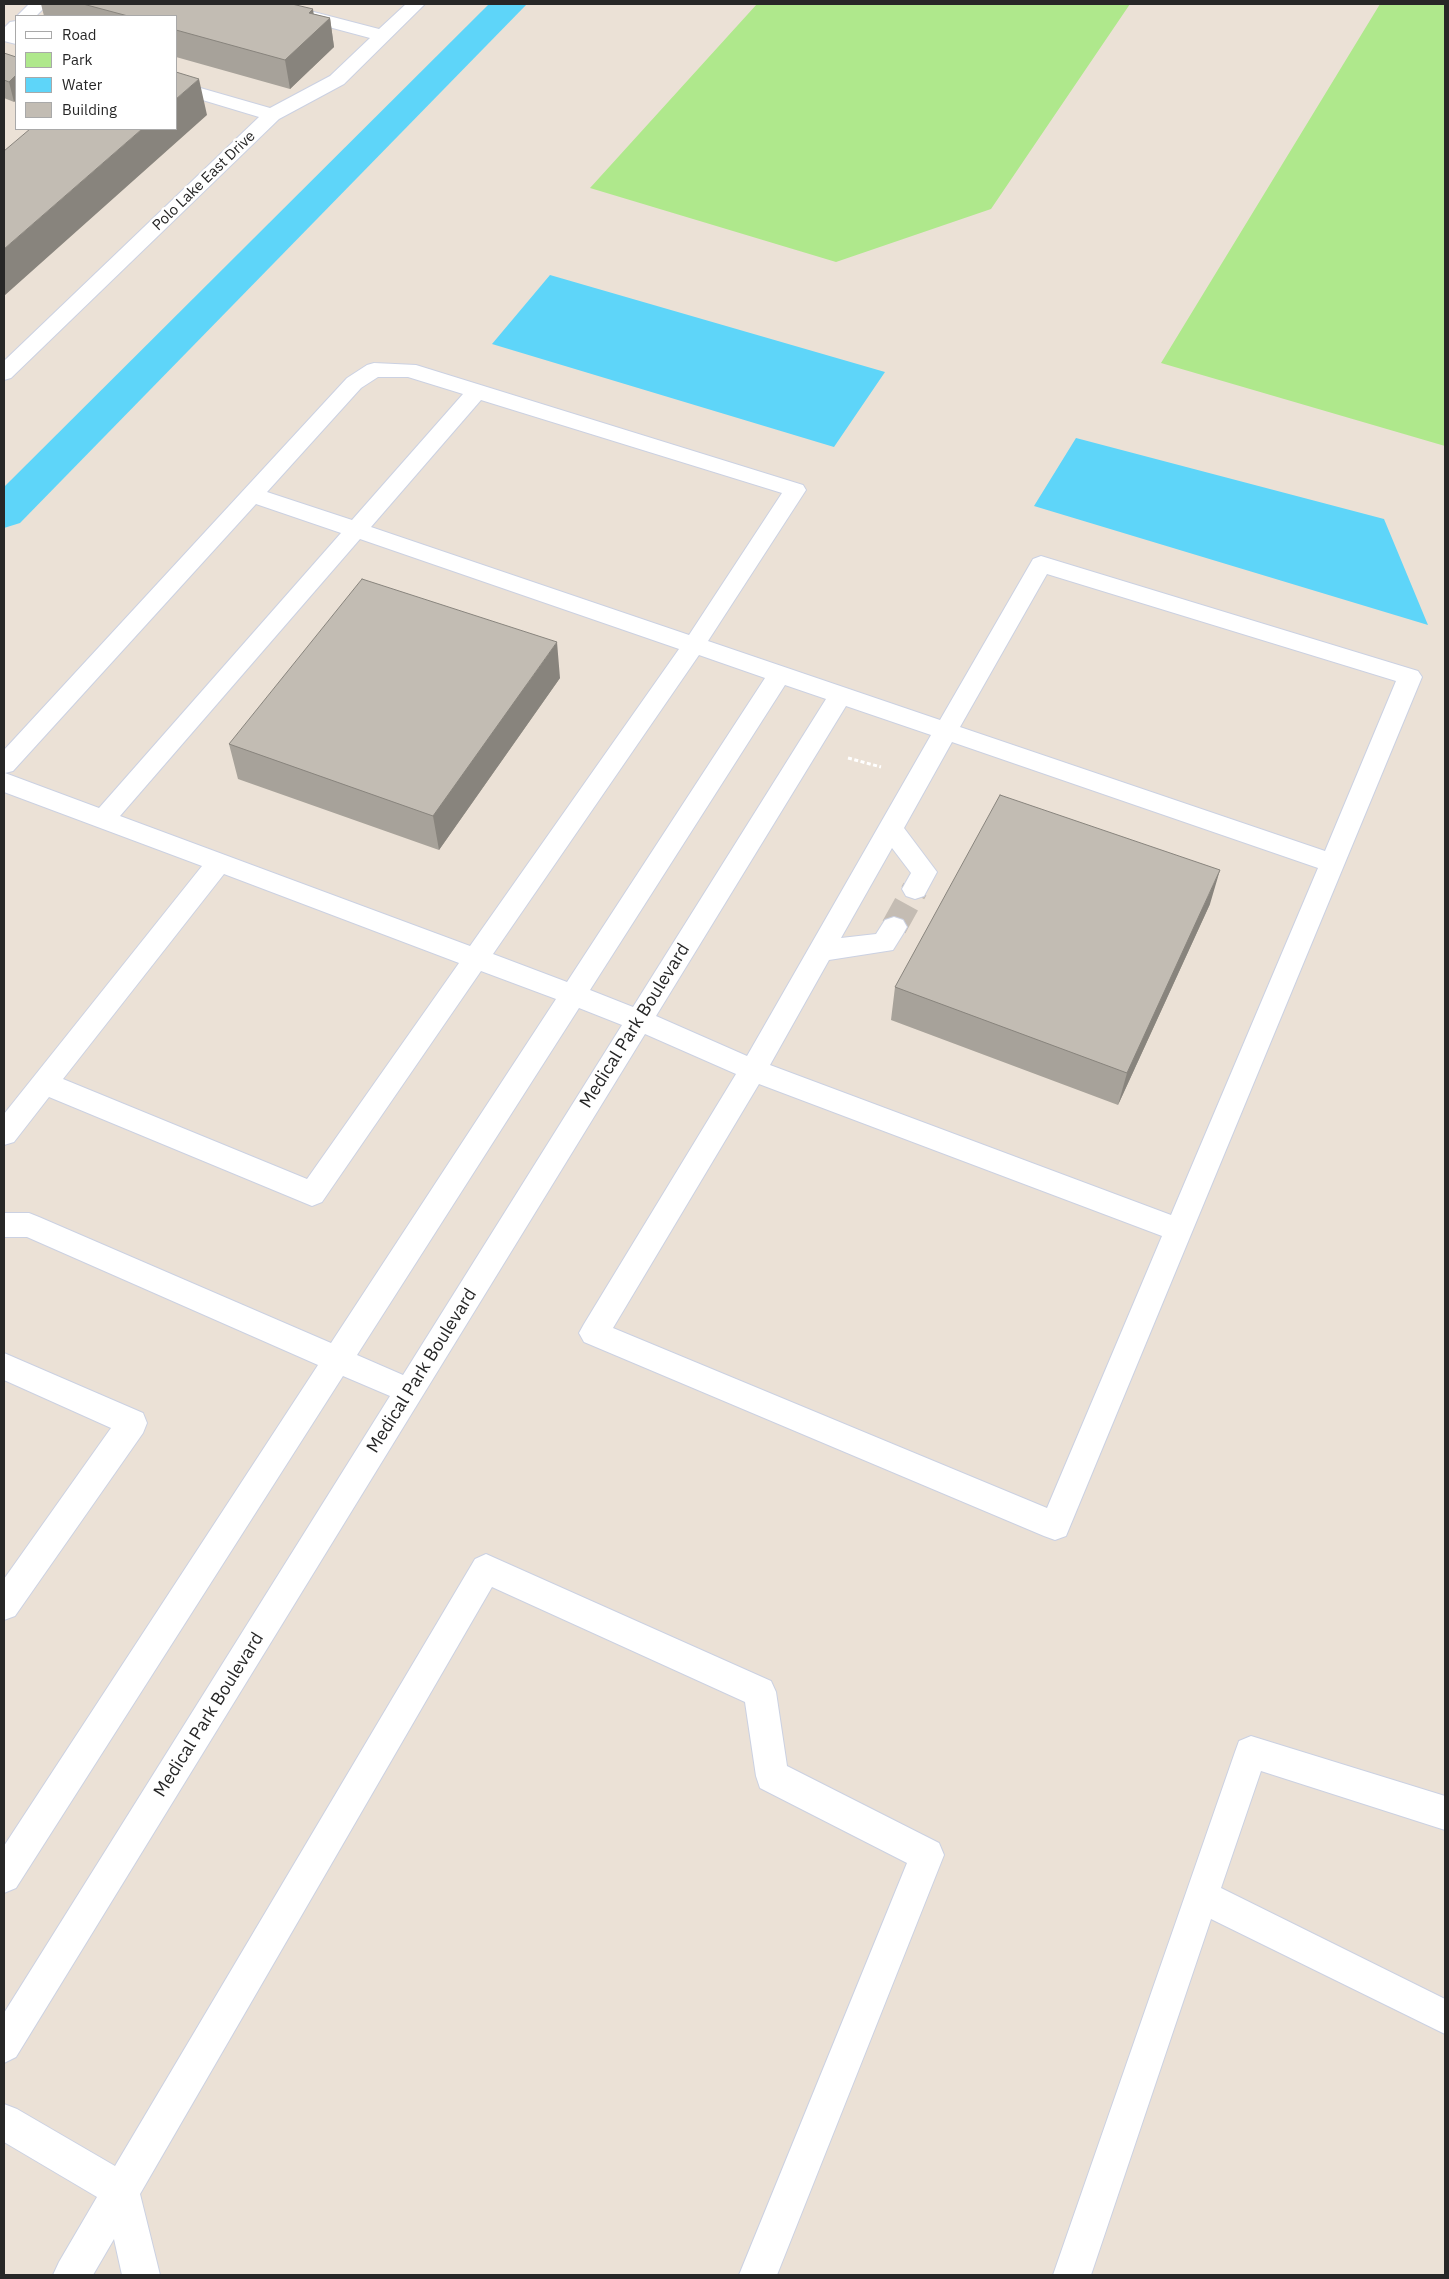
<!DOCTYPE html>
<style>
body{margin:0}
#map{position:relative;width:1449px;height:2279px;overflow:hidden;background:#ebe1d6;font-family:"IBM Plex Sans",sans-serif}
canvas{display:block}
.frame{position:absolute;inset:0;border:5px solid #272727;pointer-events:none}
.legend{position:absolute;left:15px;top:15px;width:162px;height:115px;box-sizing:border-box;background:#fff;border:1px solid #a9a9a9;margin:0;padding:6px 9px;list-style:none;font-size:15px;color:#272727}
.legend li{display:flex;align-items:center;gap:10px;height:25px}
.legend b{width:25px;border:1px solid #a9a9a9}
</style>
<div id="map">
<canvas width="1449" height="2279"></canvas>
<div class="frame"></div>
<ul class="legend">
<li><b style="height:6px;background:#fff"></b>Road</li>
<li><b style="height:14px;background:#afe88c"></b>Park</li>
<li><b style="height:14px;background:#5ed5f9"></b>Water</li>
<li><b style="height:14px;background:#c2bcb3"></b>Building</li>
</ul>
</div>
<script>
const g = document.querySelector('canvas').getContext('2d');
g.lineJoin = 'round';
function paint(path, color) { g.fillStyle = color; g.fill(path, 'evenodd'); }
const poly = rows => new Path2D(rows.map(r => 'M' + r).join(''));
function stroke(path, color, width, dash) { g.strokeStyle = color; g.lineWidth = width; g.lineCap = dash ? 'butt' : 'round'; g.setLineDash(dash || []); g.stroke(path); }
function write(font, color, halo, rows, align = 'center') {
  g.font = font + ' "IBM Plex Sans",sans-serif'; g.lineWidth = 5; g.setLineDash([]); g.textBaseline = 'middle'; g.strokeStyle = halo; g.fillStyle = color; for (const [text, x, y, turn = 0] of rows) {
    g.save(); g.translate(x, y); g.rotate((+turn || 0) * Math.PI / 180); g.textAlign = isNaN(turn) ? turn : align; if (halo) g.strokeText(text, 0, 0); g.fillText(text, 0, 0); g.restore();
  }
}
paint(poly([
 [757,4,1130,4,991,209,836,262,590,188],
 [1380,4,1445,4,1445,446,1161,363]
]), '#afe88c');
paint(poly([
 [550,275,885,372,834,447,492,344],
 [1076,438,1384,519,1428,625,1034,506]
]), '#5ed5f9');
paint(poly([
 [489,4,527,4,20,523,4,528,4,487,489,4]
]), '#5ed5f9');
stroke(poly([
 [894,927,915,889]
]), '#c4bcb3', 26, [26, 13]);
const minor = poly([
 [29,4,48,4,36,16,17,16,29,4],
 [255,4,283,4,379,29,406,4,425,4,344,84,279,119,11,378,4,380,4,361,259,117,176,92,176,81,270,108,330,76,370,38,258,8,255,4],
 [16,21,16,44,4,41,4,28,10,22,16,21],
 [374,363,416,365,803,485,806,490,708,641,940,720,1033,559,1041,556,1418,671,1422,677,1066,1536,1055,1540,1044,1536,584,1342,579,1333,584,1324,736,1074,645,1034,16,2057,4,2063,4,2013,390,1396,343,1376,16,1888,4,1893,4,1846,318,1365,27,1237,4,1237,4,1213,29,1213,39,1217,331,1343,556,999,481,971,322,1202,312,1206,49,1097,14,1142,4,1145,4,1114,202,866,4,792,4,750,347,378,367,365,374,363],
 [378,377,408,377,463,394,352,520,267,492,361,388,378,377],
 [481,400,782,493,689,635,371,527,481,400],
 [256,504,341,533,99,808,5,773,13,771,256,504],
 [360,539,679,649,470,946,120,816,360,539],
 [1047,574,1396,681,1325,851,960,727,1047,574],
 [699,655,765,678,567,982,493,954,699,655],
 [785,685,826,699,633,1007,590,990,785,685],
 [846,706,931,735,747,1056,656,1016,846,706],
 [952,742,1318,868,1171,1215,770,1065,829,960,893,950,903,934,907,927,903,920,894,917,885,920,876,934,841,938,892,848,911,873,902,889,906,896,915,899,924,896,937,872,904,828,952,742],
 [224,874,459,963,307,1179,63,1079,224,874],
 [579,1008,622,1025,403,1375,357,1355,579,1008],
 [759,1084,1162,1236,1047,1508,613,1328,759,1084],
 [4,1353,143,1413,147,1423,143,1433,15,1616,4,1620,4,1579,111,1428,4,1380,4,1353],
 [486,1554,771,1681,776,1692,787,1766,939,1843,944,1855,777,2275,739,2275,907,1863,760,1788,756,1776,745,1702,492,1587,140,2194,160,2275,122,2275,114,2239,93,2275,53,2275,59,2262,97,2197,4,2142,4,2104,17,2109,115,2166,475,1559,486,1554],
 [1251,1736,1445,1796,1445,1830,1261,1771,1221,1888,1445,1999,1445,2034,1211,1919,1091,2275,1053,2275,1235,1752,1239,1741,1251,1736]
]);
stroke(minor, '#cbd1e2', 2);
stroke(poly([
 [848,758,881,767]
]), '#fff', 3, [4, 2.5]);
paint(minor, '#fff');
paint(poly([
 [41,4,292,4,314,14,330,18,334,47,290,89,176,57,176,16,44,16],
 [4,53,16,57,16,100,14,102,4,98],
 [560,678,439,850,238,779,229,744],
 [1210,904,1118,1105,891,1020,895,987]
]), '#a7a29a');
paint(poly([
 [313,9,316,31,330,18,334,47,290,89,285,60,309,13],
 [16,75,16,100,14,102,9,82],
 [199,79,207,115,4,296,4,249,142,129,176,129,176,99],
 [557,642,560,678,439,850,433,816],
 [1220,870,1210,904,1118,1105,1127,1073]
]), '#88847d');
const building = poly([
 [83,4,292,4,313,9,309,13,330,18,285,60,176,30,176,16,128,16,83,4],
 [4,53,16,57,16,75,9,82,4,80,4,53],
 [176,72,199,79,176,99,176,72],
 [30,129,142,129,4,249,4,151,30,129],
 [362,579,557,642,433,816,229,744,362,579],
 [1000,795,1220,870,1127,1073,895,987,1000,795]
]);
paint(building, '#c2bcb3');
stroke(building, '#88847d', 1);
write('15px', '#272727', '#fff', [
 ["Polo Lake East Drive",204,181,-44]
]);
write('18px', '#272727', '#fff', [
 ["Medical Park Boulevard",635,1026,-58],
 ["Medical Park Boulevard",422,1371,-58],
 ["Medical Park Boulevard",209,1715,-58]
]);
</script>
